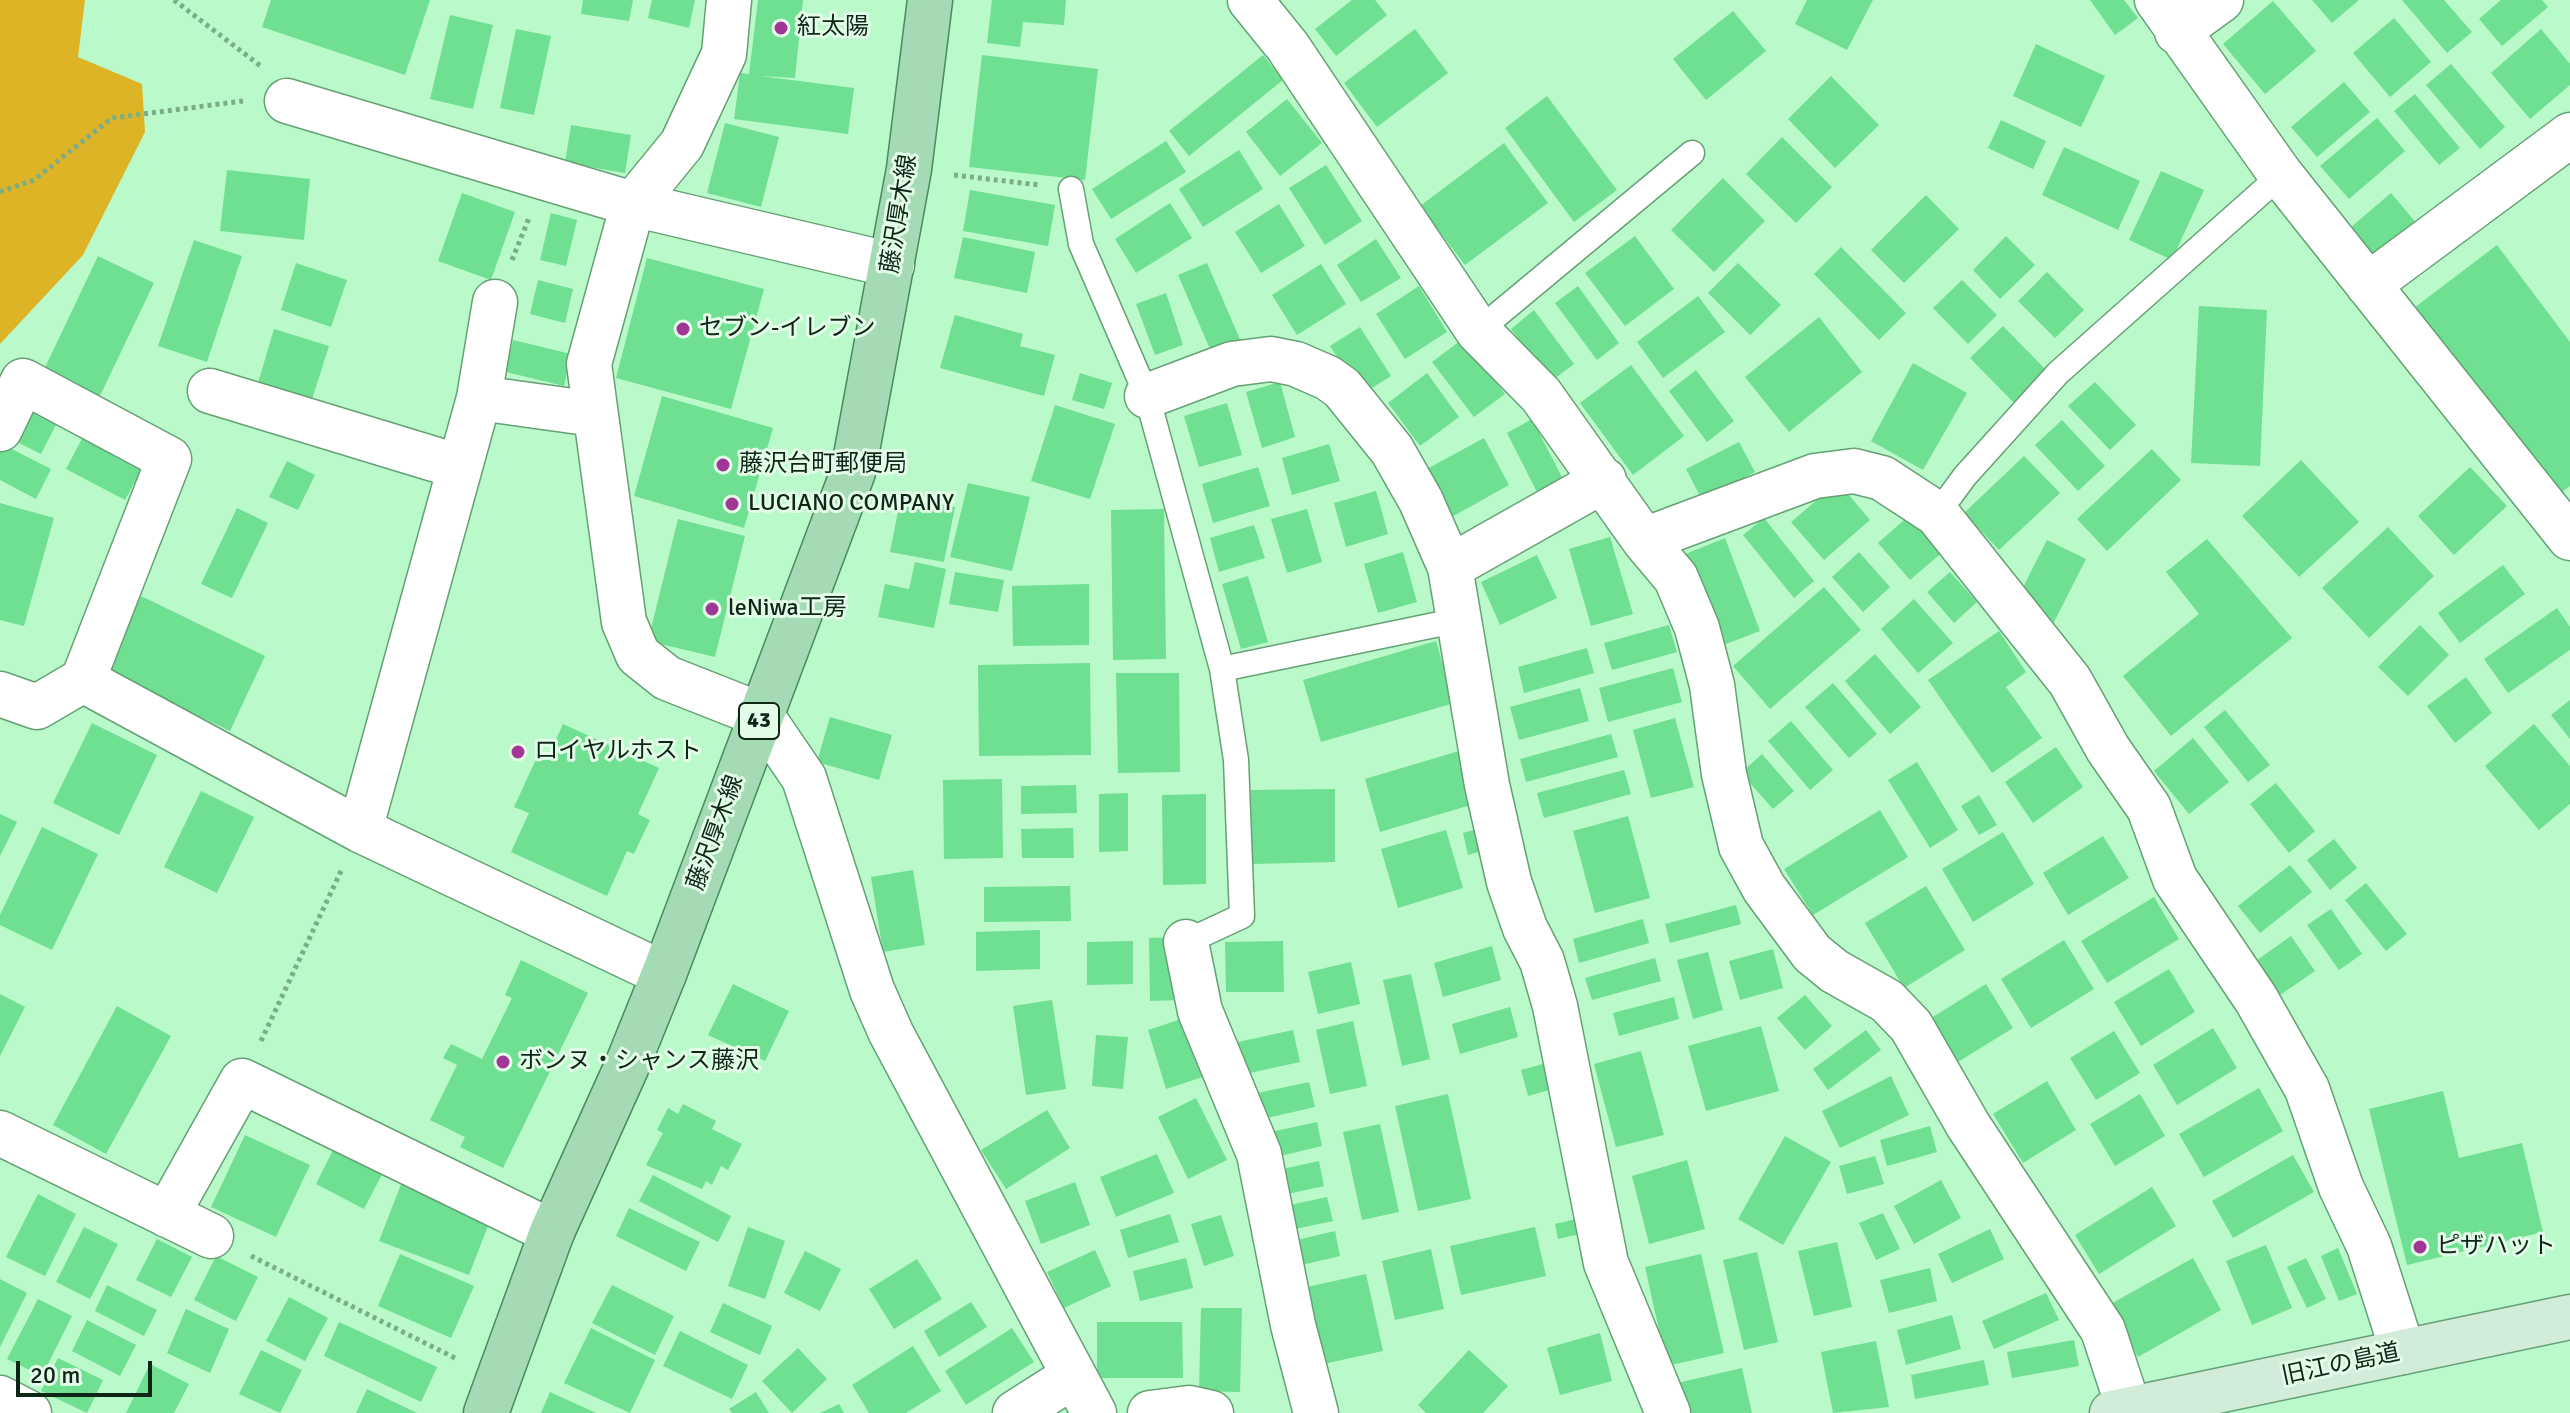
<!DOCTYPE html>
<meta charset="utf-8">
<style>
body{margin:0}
#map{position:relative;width:2570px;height:1413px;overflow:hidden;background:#baf9c9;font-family:Signika,sans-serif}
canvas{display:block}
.scale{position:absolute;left:16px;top:1361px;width:136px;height:36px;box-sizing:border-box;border:4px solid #0d2615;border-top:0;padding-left:10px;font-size:24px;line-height:28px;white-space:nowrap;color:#0d2615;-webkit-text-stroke:6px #e3fce8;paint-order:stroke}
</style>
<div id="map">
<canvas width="2570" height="1413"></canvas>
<div class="scale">20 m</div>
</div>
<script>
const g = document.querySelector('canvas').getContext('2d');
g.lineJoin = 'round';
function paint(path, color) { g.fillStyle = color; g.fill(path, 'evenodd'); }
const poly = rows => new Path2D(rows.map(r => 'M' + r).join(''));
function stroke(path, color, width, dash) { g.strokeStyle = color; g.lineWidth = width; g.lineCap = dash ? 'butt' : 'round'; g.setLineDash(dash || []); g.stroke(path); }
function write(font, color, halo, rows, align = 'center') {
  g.font = font + ' Signika,"Noto Sans JP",sans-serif'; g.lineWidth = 6; g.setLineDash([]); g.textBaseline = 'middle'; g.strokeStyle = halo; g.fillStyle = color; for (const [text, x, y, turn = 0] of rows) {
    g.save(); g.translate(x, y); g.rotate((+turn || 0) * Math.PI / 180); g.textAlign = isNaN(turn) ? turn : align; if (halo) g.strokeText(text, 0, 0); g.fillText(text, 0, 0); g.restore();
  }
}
paint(poly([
 [0,0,85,0,78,57,142,84,145,132,83,255,0,344]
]), '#dcb426');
paint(poly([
 [271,0,430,0,405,75,262,27],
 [583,0,633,0,629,21,581,14],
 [652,0,695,0,689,28,648,18],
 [758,0,803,0,795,78,760,76,854,88,848,134,734,119,740,73,749,74],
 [992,0,1066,0,1064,25,1023,22,1020,47,987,43],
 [1352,0,1375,0,1387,15,1336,56,1315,29],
 [1807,0,1873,0,1847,50,1795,24],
 [2090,0,2124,0,2138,18,2115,35],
 [2312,0,2359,0,2332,23],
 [2402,0,2444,0,2472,32,2447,53],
 [2501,0,2542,0,2548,7,2502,46,2479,19],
 [2273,1,2316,51,2265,94,2223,44],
 [1733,11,1766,51,1706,100,1673,59],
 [450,15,493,25,473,109,430,99],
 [2394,18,2431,62,2390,97,2353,53],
 [516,29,551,36,534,115,500,108],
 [1415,29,1448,73,1377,127,1344,83],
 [2541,29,2570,64,2570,85,2530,119,2491,73],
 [2036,44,2105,76,2081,127,2013,96],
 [982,55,1098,69,1085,180,969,167],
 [1263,55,1283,80,1189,156,1169,131],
 [2451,64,2505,127,2480,149,2426,85],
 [1831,76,1879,125,1835,168,1788,119],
 [2344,82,2370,112,2317,157,2291,127],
 [2415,94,2460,148,2439,165,2394,111],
 [1547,96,1617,190,1574,222,1505,128],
 [1287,99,1322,143,1280,176,1246,132],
 [2377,118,2405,151,2349,199,2320,166],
 [2001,120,2046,141,2033,169,1988,148],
 [725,123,779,137,761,207,707,193],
 [571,125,631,135,625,173,565,163],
 [1782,137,1832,187,1796,223,1746,174],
 [1166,141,1186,172,1111,219,1092,189],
 [1504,143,1548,203,1465,265,1420,206],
 [2064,147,2140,181,2118,230,2042,195],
 [1239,150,1263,189,1203,227,1179,189],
 [1326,165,1362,221,1325,245,1289,188],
 [227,170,310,179,304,240,220,231],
 [2161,171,2204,190,2172,260,2129,240],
 [1723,178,1765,221,1714,272,1671,230],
 [970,190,1055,205,1048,246,963,231],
 [462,193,515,212,491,280,438,261],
 [2391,193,2417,224,2371,265,2344,233],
 [1926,195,1959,229,1904,283,1871,250],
 [1170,203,1192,238,1136,273,1115,239],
 [1279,204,1305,246,1261,273,1235,232],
 [551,213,577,220,566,266,540,260],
 [1635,236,1674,289,1625,326,1585,273],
 [2006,236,2035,265,2000,299,1973,270],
 [963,237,1035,252,1027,293,954,278],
 [1376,239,1401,278,1361,302,1337,265],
 [194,240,242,256,207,362,158,346],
 [2497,245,2570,342,2570,486,2551,500,2410,311],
 [1841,247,1906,313,1879,340,1814,274],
 [98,256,154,283,97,402,41,376],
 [647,258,764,289,731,409,616,378],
 [296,263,347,280,331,327,281,310],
 [1207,263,1242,344,1213,356,1178,275],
 [1738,263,1781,305,1750,335,1708,293],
 [1321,264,1346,304,1297,335,1272,295],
 [2047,272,2084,310,2055,338,2018,301],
 [538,280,573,289,565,323,530,314],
 [1962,280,1997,315,1968,344,1933,308],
 [1419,286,1447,332,1405,359,1376,314],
 [1578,286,1619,343,1597,360,1555,303],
 [1166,293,1183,345,1155,355,1136,304],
 [1698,296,1725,332,1663,378,1637,342],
 [2199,306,2267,310,2260,466,2191,463],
 [1534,310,1574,364,1550,382,1511,329],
 [955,315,1023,334,1020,346,1055,355,1044,396,940,368],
 [1819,317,1862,372,1789,432,1745,377],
 [2003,326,2047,371,2015,404,1970,358],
 [1360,327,1391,376,1361,395,1330,346],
 [274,329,329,346,312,399,258,383],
 [1464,338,1505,394,1474,417,1432,362],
 [513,340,571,354,564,386,506,372],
 [1913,363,1967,393,1923,470,1871,441],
 [1631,365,1684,436,1633,475,1580,403],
 [1696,370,1734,421,1707,442,1669,391],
 [1080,373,1112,383,1104,409,1072,400],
 [1427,373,1459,417,1420,446,1388,403],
 [1280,382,1295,437,1262,448,1246,392],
 [2095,382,2136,425,2110,450,2068,406],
 [662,396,773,428,744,528,634,496],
 [29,402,60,417,41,454,11,439],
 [1227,403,1242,455,1199,467,1184,416],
 [1055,405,1115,424,1090,499,1031,481],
 [1532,419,1564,481,1538,494,1507,433],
 [2062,420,2105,466,2078,491,2035,445],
 [88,427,147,459,125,500,66,469],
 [1484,438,1509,485,1450,518,1425,470],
 [1739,442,1755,472,1702,500,1686,469],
 [0,443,51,469,36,499,0,480],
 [1329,444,1340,481,1292,495,1282,458],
 [2152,449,2181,480,2107,551,2077,519],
 [2024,456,2060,493,1999,550,1964,513],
 [2301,460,2359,522,2299,577,2242,516],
 [287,461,315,475,298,510,269,497],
 [1258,467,1270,506,1213,523,1202,484],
 [2470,467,2507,506,2454,555,2418,516],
 [1838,482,1870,520,1824,560,1791,522],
 [968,483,1030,497,1012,571,950,557],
 [1376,491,1388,534,1346,547,1334,503],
 [901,496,955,507,944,562,890,552],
 [0,503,54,518,24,626,0,620],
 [237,508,268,523,232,598,201,584],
 [1164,509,1166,659,1113,660,1111,510],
 [1307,509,1322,562,1287,573,1271,519],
 [1913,512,1945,550,1910,580,1878,543],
 [1764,518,1814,581,1794,598,1743,535],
 [678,519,745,536,715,657,648,641],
 [1254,525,1265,558,1219,572,1210,538],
 [2388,527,2434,576,2369,638,2322,588],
 [1610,537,1633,614,1591,626,1569,549],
 [1725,538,1760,631,1718,647,1683,555],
 [2207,539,2292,638,2171,736,2123,676,2199,614,2166,572],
 [2047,540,2086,559,2053,624,2014,605],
 [1403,552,1417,602,1378,613,1364,564],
 [1859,552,1890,587,1863,612,1832,577],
 [1537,555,1557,598,1500,625,1481,582],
 [915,562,946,569,934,628,878,617,885,584,909,589],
 [2503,565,2525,594,2460,643,2438,613],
 [955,572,1004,580,998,612,949,604],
 [1950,572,1977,602,1954,623,1927,592],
 [1248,576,1268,642,1241,649,1222,584],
 [1089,584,1089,645,1013,646,1012,586],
 [1824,587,1861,630,1770,709,1733,666],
 [141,596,265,656,230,731,105,671],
 [1914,599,1953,643,1918,673,1881,629],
 [2557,608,2570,627,2570,650,2508,693,2484,659],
 [1669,625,1677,652,1612,670,1604,643],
 [2420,625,2449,655,2408,696,2378,667],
 [1999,631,2026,672,2006,687,2042,738,1992,773,1928,680],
 [1436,641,1454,703,1321,742,1303,680],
 [1587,648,1594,673,1524,693,1518,667],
 [1875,654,1921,707,1890,734,1845,681],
 [1090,663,1091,755,979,756,978,665],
 [1673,668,1682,702,1608,722,1599,688],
 [1116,673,1179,673,1180,772,1118,773],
 [2466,677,2492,713,2455,743,2427,706],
 [1833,683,1877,734,1849,758,1805,707],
 [1580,688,1589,721,1519,740,1510,707],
 [2570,700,2570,739,2551,715],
 [2225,710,2270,765,2248,782,2204,727],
 [830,717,892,735,879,780,817,762],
 [1675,718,1694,787,1651,798,1633,730],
 [1791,721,1833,770,1810,790,1768,741],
 [92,723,157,755,119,835,53,803],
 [563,724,659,768,638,814,650,820,634,854,627,851,607,896,511,852,529,813,514,807,538,755,547,759],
 [2534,724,2570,766,2570,804,2539,830,2485,766],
 [1611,734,1618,757,1526,782,1520,759],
 [2193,738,2229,782,2189,814,2154,771],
 [2056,747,2083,787,2033,823,2005,782],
 [1459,751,1474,804,1380,832,1365,779],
 [1762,754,1794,791,1773,809,1741,773],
 [1917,762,1958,830,1930,848,1888,780],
 [1624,770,1631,794,1544,818,1537,793],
 [1002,779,1003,858,944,859,943,780],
 [2276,783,2315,831,2289,853,2250,804],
 [1076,785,1077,813,1021,814,1021,786],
 [1335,789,1335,862,1252,864,1251,790],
 [201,791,254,817,217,893,164,867],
 [1128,793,1128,851,1099,852,1099,794],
 [1206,794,1206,884,1163,885,1162,795],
 [1979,795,1997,825,1979,835,1961,806],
 [1880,810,1908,857,1813,915,1784,869],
 [0,814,17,822,0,856],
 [1628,816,1650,898,1595,913,1573,831],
 [42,827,98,854,52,950,0,925,0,915],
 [1483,827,1489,849,1468,855,1463,833],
 [1073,828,1074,858,1022,858,1021,829],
 [1446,830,1463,888,1398,908,1381,849],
 [2003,832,2034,884,1973,922,1942,869],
 [2103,836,2129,878,2068,915,2043,873],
 [2334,839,2357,868,2330,890,2307,860],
 [2290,865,2312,892,2260,933,2238,906],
 [913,870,925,945,883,952,871,877],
 [2366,883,2407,934,2386,951,2345,900],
 [1070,886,1071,921,984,922,984,887],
 [1926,886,1965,950,1904,988,1865,923],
 [2154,897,2179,939,2107,983,2081,941],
 [1736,905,1741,924,1670,943,1665,924],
 [2331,909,2362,954,2339,970,2307,925],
 [1643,919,1649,943,1579,963,1573,939],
 [1040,930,1040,969,976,971,976,932],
 [2291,936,2315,971,2267,1004,2243,970],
 [1180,937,1181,1000,1150,1001,1149,938],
 [2064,940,2094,989,2031,1028,2001,979],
 [1133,941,1133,984,1087,985,1087,942],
 [1283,941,1284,992,1226,992,1225,942],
 [1492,946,1501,980,1443,997,1434,963],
 [1773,949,1783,988,1740,1000,1729,961],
 [1708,952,1723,1010,1693,1019,1677,960],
 [1655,958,1661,981,1592,1000,1585,978],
 [521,960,588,993,503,1168,460,1147,465,1137,430,1120,457,1065,443,1058,451,1044,482,1059,512,998,505,995],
 [1351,962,1360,1004,1318,1014,1308,972],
 [2169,969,2195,1012,2141,1046,2114,1002],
 [1411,974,1430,1059,1402,1066,1383,980],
 [733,984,789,1011,765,1061,708,1035],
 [1986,984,2013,1028,1958,1062,1931,1018],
 [0,994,25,1007,0,1056],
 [1805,995,1832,1026,1805,1050,1777,1018],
 [1674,997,1679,1019,1619,1036,1613,1013],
 [1052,1000,1066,1089,1026,1095,1013,1006],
 [117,1006,171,1036,106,1154,53,1125],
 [1510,1007,1518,1037,1460,1054,1452,1024],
 [1187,1017,1206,1076,1166,1089,1148,1030],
 [1353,1021,1367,1086,1330,1094,1316,1030],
 [1761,1026,1779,1091,1706,1111,1688,1046],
 [2213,1028,2237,1068,2177,1105,2153,1065],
 [1293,1030,1300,1062,1245,1074,1238,1042],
 [1866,1030,1881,1050,1828,1090,1813,1069],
 [2114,1031,2140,1073,2096,1100,2070,1058],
 [1096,1035,1128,1037,1123,1089,1092,1086],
 [1641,1051,1664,1135,1616,1147,1594,1064],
 [1546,1063,1553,1089,1528,1096,1521,1070],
 [1891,1076,1909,1115,1840,1148,1822,1111],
 [2047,1081,2076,1130,2023,1163,1993,1114],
 [1309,1082,1315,1107,1258,1120,1253,1094],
 [2259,1088,2283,1131,2204,1177,2179,1134],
 [2443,1091,2459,1158,2522,1143,2543,1232,2407,1265,2369,1109],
 [1448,1094,1471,1199,1418,1211,1395,1106],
 [2140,1094,2165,1136,2115,1166,2090,1124],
 [1196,1098,1227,1160,1188,1179,1158,1117],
 [683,1104,716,1121,712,1129,742,1144,728,1170,721,1166,712,1185,706,1181,702,1189,646,1165,663,1133,657,1130,668,1108,678,1114],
 [1047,1110,1070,1148,1006,1189,981,1150],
 [1317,1122,1322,1146,1272,1158,1266,1133],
 [1380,1124,1399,1212,1362,1220,1343,1132],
 [1930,1126,1937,1152,1887,1166,1880,1140],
 [245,1135,310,1165,276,1237,211,1207],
 [340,1136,389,1161,364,1209,316,1184],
 [1785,1136,1831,1162,1783,1245,1738,1219],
 [1157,1154,1174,1193,1116,1217,1100,1177],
 [2293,1155,2314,1192,2233,1238,2212,1201],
 [1875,1156,1884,1184,1847,1194,1839,1166],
 [1687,1160,1705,1229,1649,1244,1632,1176],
 [1319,1161,1324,1186,1274,1197,1269,1172],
 [653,1175,731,1216,718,1242,639,1201],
 [403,1179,493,1213,469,1275,379,1241],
 [1941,1180,1961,1218,1914,1244,1894,1206],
 [1075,1182,1090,1225,1041,1244,1025,1201],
 [2152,1187,2176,1226,2099,1274,2075,1235],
 [38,1194,76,1214,45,1276,6,1257],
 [1327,1197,1333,1221,1281,1232,1276,1208],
 [629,1208,700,1242,686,1271,616,1236],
 [1883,1213,1900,1249,1876,1260,1859,1223],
 [1170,1214,1179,1242,1128,1258,1120,1230],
 [1221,1215,1234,1256,1204,1266,1191,1224],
 [1585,1217,1588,1232,1558,1239,1555,1224],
 [84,1227,118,1244,90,1299,56,1282],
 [748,1227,785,1241,765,1299,728,1286],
 [1535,1227,1546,1276,1461,1295,1450,1246],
 [1990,1229,2004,1259,1952,1283,1938,1254],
 [1335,1231,1340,1256,1289,1268,1284,1243],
 [157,1239,192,1257,171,1297,136,1280],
 [1837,1242,1852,1307,1814,1316,1798,1251],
 [2266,1245,2292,1308,2252,1325,2226,1261],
 [2338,1248,2357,1294,2339,1301,2321,1256],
 [1431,1249,1444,1309,1395,1320,1382,1261],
 [1095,1250,1111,1286,1064,1308,1047,1272],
 [805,1251,841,1269,820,1311,784,1293],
 [1757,1252,1778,1342,1744,1350,1723,1260],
 [400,1254,474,1286,451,1338,378,1306],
 [1701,1254,1724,1353,1667,1366,1645,1267],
 [216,1256,258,1277,236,1321,194,1300],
 [1186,1258,1193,1288,1140,1301,1133,1271],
 [2193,1258,2221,1310,2138,1357,2109,1305],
 [2306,1258,2326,1299,2307,1308,2287,1267],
 [917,1259,942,1299,894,1329,869,1289],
 [1930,1268,1937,1301,1889,1313,1880,1280],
 [1366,1274,1383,1351,1314,1366,1298,1289],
 [0,1279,27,1293,0,1347],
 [107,1285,157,1310,144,1336,95,1311],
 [612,1285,674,1316,655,1355,592,1323],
 [2046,1293,2059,1320,1994,1349,1982,1321],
 [289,1297,328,1318,305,1361,266,1341],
 [38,1299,72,1316,42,1376,7,1359],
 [971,1302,987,1327,939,1357,924,1331],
 [723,1303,772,1326,760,1355,710,1332],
 [1201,1308,1242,1308,1240,1392,1199,1391],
 [186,1309,229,1329,210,1373,167,1353],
 [1952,1315,1961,1349,1906,1365,1897,1330],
 [87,1320,136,1345,120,1376,72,1351],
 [339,1322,437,1367,421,1402,324,1356],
 [1097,1322,1182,1322,1183,1378,1097,1378],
 [591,1328,655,1360,630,1413,564,1383],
 [1012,1328,1034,1362,966,1405,945,1371],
 [680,1331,748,1365,732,1399,663,1366],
 [1600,1333,1612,1381,1560,1395,1547,1348],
 [2074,1340,2079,1366,2012,1378,2007,1352],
 [1876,1341,1889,1407,1833,1413,1821,1352],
 [913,1346,941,1391,906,1413,869,1413,852,1385],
 [798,1348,827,1379,792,1413,762,1381],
 [261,1350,302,1370,280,1413,239,1394],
 [1469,1350,1508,1386,1483,1413,1426,1413,1418,1405],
 [58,1358,103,1380,87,1413,41,1391],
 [1984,1360,1989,1385,1915,1399,1911,1375],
 [150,1364,189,1384,174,1413,126,1413],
 [1742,1368,1752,1413,1679,1413,1673,1384],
 [367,1389,417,1413,356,1413],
 [550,1392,596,1413,541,1413],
 [756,1392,769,1413,732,1413,729,1409],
 [839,1404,844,1413,820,1413]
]), '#6fdf91');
const lane = poly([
 [1071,189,1081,244,1147,396,1222,669,1236,760,1242,916,1186,942],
 [1478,331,1692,153],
 [1937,514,1965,476,2058,373,2281,175],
 [1222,669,1459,620]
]);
const street = poly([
 [729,0,724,54,682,144,633,204,589,364,624,622,638,655,667,678,761,715,804,778,872,990,891,1033,1094,1413],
 [1250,0,1288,47,1478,331,1541,395,1644,540,1676,578,1697,628,1712,685,1724,774,1741,846,1764,888,1812,953,1834,971,1887,1001,1911,1026,1968,1125,2103,1330,2129,1409],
 [2157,0,2281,175,2570,538],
 [2177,32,2221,0],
 [287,101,633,204,892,265],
 [2368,285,2570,135],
 [210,391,460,467],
 [1147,396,1232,364,1271,359,1296,364,1328,378,1342,388,1392,450,1421,501,1450,567,1487,785,1509,882,1525,928,1542,961,1555,1006,1606,1263,1668,1413],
 [479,398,594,414],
 [0,429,23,381,169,459,83,680],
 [1644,540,1815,476,1854,471,1882,478,1937,514,2070,681,2108,749,2149,808,2175,879,2256,999,2307,1089,2341,1187,2369,1246,2403,1352],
 [1450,567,1604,480],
 [0,694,37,707,83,680,360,830,664,974],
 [360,830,479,398,495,302],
 [1186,942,1200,1011,1259,1154,1293,1325,1316,1413],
 [0,1133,211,1236],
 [167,1215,242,1081,552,1232],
 [0,1398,29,1413],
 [1015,1413,1073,1376],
 [1150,1413,1189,1408,1211,1413]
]);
const secondary = poly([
 [2112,1413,2570,1317]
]);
const primary = poly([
 [486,1413,552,1232,626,1068,664,974,853,472,909,169,930,0]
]);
stroke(lane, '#65a175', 27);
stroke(street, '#65a175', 47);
stroke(secondary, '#65a175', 47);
stroke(primary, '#488b5c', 47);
stroke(poly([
 [174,0,262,67],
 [954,175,1039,185],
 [0,192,34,180,112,118,243,101],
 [512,260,529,218],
 [261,1041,342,869],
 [251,1256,457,1359]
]), '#7bad88', 5, [4, 4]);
stroke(lane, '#fff', 24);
stroke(street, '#fff', 44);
stroke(secondary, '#d2ecda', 44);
stroke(primary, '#a4dab4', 44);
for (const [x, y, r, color] of [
 [781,28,8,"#a13697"],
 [683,329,8,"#a13697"],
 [723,465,8,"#a13697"],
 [732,504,8,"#a13697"],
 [712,609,8,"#a13697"],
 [518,752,8,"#a13697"],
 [503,1062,8,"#a13697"],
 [2420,1247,8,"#a13697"]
]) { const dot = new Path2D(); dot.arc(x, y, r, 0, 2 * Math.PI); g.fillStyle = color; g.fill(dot); stroke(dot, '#e3fce8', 3); }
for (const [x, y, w] of [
 [759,721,40]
]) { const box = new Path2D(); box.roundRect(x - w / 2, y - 18, w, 36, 6); g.fillStyle = '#e3fce8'; g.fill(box); stroke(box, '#0d2615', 2); }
write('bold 22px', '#0d2615', null, [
 ["43",759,721]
]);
write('24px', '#0d2615', '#e3fce8', [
 ["紅太陽",797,28],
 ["セブン-イレブン",699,329],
 ["藤沢台町郵便局",739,465],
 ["LUCIANO COMPANY",748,504],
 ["leNiwa工房",728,609],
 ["ロイヤルホスト",534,752],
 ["ボンヌ・シャンス藤沢",519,1062],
 ["ピザハット",2436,1247]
], 'left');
write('24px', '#0d2615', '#e3fce8', [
 ["藤沢厚木線",900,214,-81],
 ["藤沢厚木線",716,833,-70],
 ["旧江の島道",2341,1365,-12]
]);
</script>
